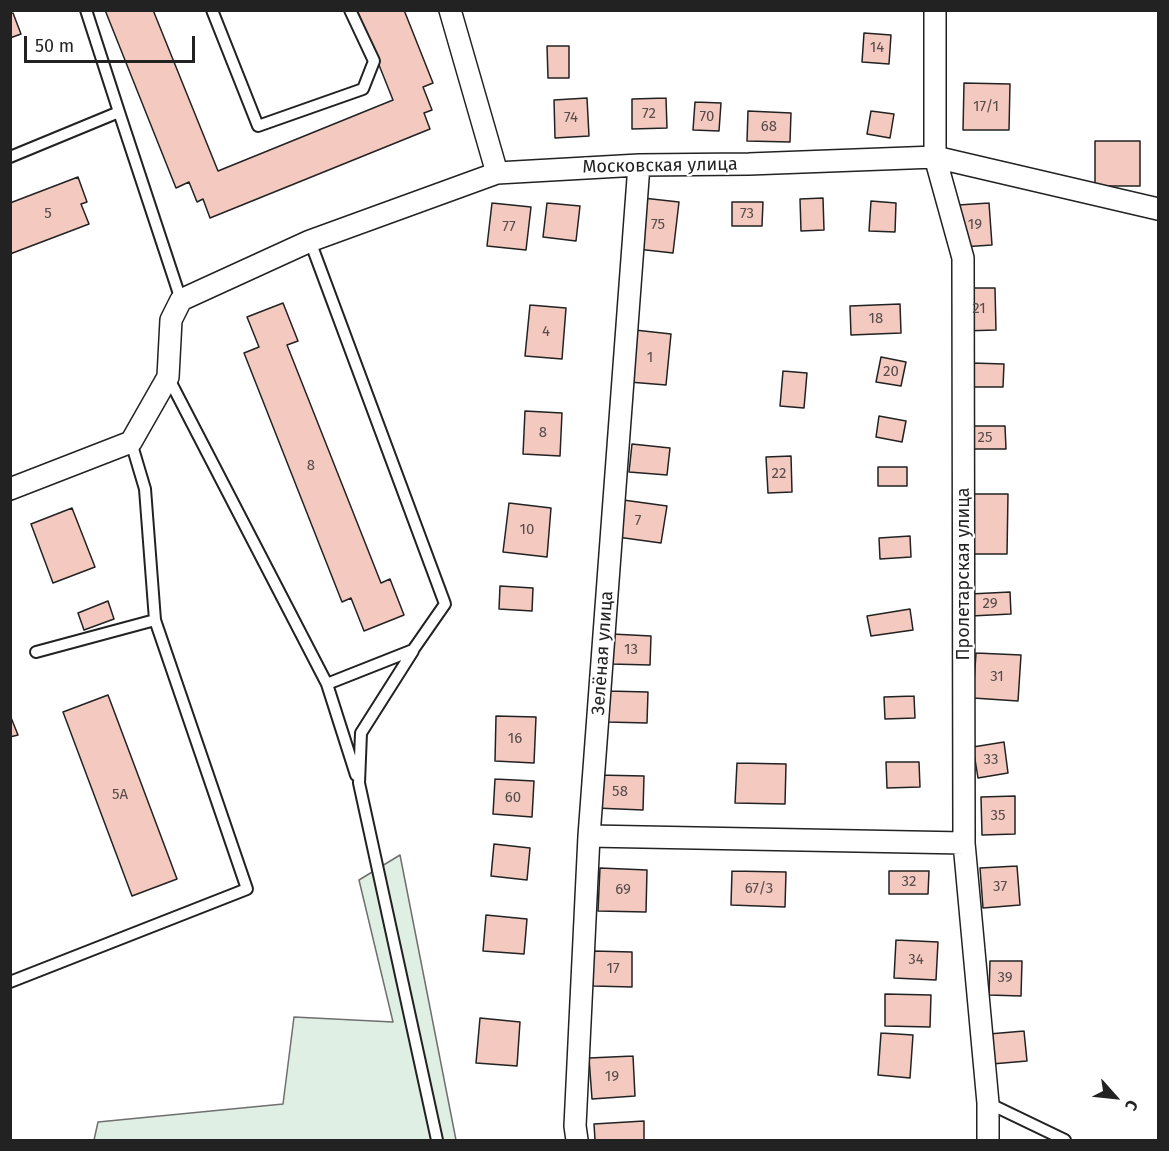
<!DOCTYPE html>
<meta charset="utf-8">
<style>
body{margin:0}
#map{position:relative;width:1169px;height:1151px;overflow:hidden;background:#fff;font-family:"Fira Sans",sans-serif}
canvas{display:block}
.frame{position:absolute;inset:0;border:12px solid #222;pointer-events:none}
.north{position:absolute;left:1085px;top:1067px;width:60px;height:60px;-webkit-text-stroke:4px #fff;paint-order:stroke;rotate:117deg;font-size:16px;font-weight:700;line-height:24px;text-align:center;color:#222}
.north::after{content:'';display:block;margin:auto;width:21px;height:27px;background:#222;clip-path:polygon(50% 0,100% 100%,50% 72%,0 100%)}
.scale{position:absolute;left:24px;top:36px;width:171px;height:27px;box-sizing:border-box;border:3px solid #222;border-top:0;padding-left:8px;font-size:18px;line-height:21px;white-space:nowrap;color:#222;-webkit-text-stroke:4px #fff;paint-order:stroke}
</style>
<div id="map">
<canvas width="1169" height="1151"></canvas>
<div class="frame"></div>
<div class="north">С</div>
<div class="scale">50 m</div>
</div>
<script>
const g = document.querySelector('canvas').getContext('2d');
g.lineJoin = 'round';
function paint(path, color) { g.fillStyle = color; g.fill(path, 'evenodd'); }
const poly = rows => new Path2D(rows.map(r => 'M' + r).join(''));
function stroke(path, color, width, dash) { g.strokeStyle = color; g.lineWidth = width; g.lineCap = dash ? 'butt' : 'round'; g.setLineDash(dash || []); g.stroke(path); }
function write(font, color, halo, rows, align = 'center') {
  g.font = font + ' "Fira Sans",sans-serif'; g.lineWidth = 4.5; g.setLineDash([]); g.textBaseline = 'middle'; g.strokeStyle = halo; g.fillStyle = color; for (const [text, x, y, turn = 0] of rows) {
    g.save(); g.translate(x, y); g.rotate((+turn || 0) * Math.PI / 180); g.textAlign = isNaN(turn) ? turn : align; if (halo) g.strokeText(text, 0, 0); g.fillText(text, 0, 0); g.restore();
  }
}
const green = poly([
 [400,855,456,1140,94,1140,98,1122,283,1104,294,1017,393,1022,359,880,400,855]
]);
paint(green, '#e0efe3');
stroke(green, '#6f6f6f', 1.5);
const building = poly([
 [105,10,153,10,218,171,393,100,357,10,404,10,433,83,423,87,432,110,424,113,430,129,210,218,203,199,197,202,189,182,176,188,105,10],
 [13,13,21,34,10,38,10,14,13,13],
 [864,33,891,35,889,64,862,62,864,33],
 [547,46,569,46,569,78,548,78,547,46],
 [964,83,1010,84,1009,130,963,130,964,83],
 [587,98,589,136,555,138,554,100,587,98],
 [666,98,667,128,632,129,632,99,666,98],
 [695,102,721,103,719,131,693,130,695,102],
 [748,111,791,113,790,142,747,141,748,111],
 [871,111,894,114,890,138,867,134,871,111],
 [1095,141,1140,141,1140,186,1095,186,1095,141],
 [78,177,87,202,81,204,89,224,10,254,10,203,78,177],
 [643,198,679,202,673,253,637,249,643,198],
 [823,198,824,230,801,231,800,199,823,198],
 [871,201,896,203,895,232,869,231,871,201],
 [732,202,763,202,762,226,732,226,732,202],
 [492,203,531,207,526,250,487,246,492,203],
 [547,203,580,206,576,241,543,237,547,203],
 [989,203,992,245,962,247,958,205,989,203],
 [962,288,995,288,996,330,963,331,962,288],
 [283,303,298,341,287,345,381,583,390,579,404,615,364,631,351,598,342,602,244,353,259,347,247,317,283,303],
 [900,304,901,333,851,335,850,306,900,304],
 [530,305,566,308,562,359,525,356,530,305],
 [635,330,671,334,666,385,629,382,635,330],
 [881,357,906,362,901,386,876,382,881,357],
 [972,363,1004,364,1003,387,972,387,972,363],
 [783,371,807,373,804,408,780,406,783,371],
 [525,411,562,413,560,456,523,454,525,411],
 [879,416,906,421,902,442,876,437,879,416],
 [965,426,1005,426,1006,449,965,449,965,426],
 [632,444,670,448,667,475,629,472,632,444],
 [791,456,792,492,768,493,766,457,791,456],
 [878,467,907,467,907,486,878,486,878,467],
 [970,494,1008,494,1007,554,969,554,970,494],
 [616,499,667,506,661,543,610,536,616,499],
 [509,503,551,508,547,557,503,552,509,503],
 [72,508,95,567,53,583,31,524,72,508],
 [910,536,911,557,880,559,879,538,910,536],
 [500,586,533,588,532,611,499,609,500,586],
 [1010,592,1011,614,971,616,970,594,1010,592],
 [108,601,114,619,84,630,78,613,108,601],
 [910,609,913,630,871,636,867,616,910,609],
 [612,634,651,636,650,665,611,664,612,634],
 [976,653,1021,655,1018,701,973,698,976,653],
 [608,691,648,692,647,723,607,722,608,691],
 [108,695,177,879,132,896,63,712,108,695],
 [914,696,915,718,885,719,884,697,914,696],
 [10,715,18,735,10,737,10,715],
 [496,716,536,717,534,763,495,761,496,716],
 [1004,742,1008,773,978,778,973,747,1004,742],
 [886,762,919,762,920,787,887,788,886,762],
 [737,763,786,764,785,804,735,803,737,763],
 [597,775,644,776,643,810,596,808,597,775],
 [495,779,534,781,532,817,493,814,495,779],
 [1015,796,1015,834,982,835,981,797,1015,796],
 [494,844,530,848,527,880,491,876,494,844],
 [1017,866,1020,905,983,908,980,868,1017,866],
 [600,868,647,870,646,912,598,911,600,868],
 [732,871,786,872,785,907,731,905,732,871],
 [889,871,929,871,928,894,889,894,889,871],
 [486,915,527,919,524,954,483,951,486,915],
 [896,940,938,942,936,980,894,978,896,940],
 [593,951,632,952,632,987,593,986,593,951],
 [990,961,1022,961,1021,996,989,995,990,961],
 [885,994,931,995,930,1027,885,1026,885,994],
 [480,1018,520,1022,517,1066,476,1063,480,1018],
 [1024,1031,1027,1061,992,1064,989,1034,1024,1031],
 [881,1033,913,1035,910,1078,878,1075,881,1033],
 [633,1056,635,1096,592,1099,589,1058,633,1056],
 [644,1121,644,1140,595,1140,594,1124,644,1121]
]);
paint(building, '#f3c9c0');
stroke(building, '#222', 1.5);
const service = poly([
 [86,10,119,112],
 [212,10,258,126,363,89,374,61,350,10],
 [10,157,119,112,181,300],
 [168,377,327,684,413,650,445,604,310,241],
 [413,651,361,733,359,783,437,1140],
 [36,652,155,620],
 [327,684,356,775],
 [10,982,247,889,155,620,145,489,131,442],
 [988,1103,1065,1140]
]);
const minor = poly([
 [450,10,497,173],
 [935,10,935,157,963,258,964,843,988,1103,988,1140],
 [10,489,131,442,168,377,171,320,181,300,310,241,497,173,639,165,749,164,935,157,1158,209],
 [589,836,964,843],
 [577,1140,575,1126,589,836,639,165]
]);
stroke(service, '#222', 14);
stroke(minor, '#222', 24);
stroke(service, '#fff', 10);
stroke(minor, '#fff', 21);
write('15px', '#564c4a', null, [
 ["14",877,48],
 ["17/1",986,107],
 ["72",649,114],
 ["70",707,117],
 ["74",571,118],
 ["68",769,127],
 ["5",48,214],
 ["73",747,214],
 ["75",658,225],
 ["19",975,225],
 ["77",509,227],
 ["21",979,309],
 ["18",876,319],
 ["4",546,332],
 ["1",650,358],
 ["20",891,372],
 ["8",543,433],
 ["25",985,438],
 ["8",311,466],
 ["22",779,474],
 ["7",638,521],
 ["10",527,530],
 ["29",990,604],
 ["13",631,650],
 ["31",997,677],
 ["16",515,739],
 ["33",991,760],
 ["58",620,792],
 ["5А",120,795],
 ["60",513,798],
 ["35",998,816],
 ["32",909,882],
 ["37",1000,887],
 ["67/3",759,889],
 ["69",623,890],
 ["34",916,960],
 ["17",613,969],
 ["39",1005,978],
 ["19",612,1077]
]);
write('18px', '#222', '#fff', [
 ["Московская улица",660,166,-1],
 ["Пролетарская улица",964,574,-90],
 ["Зелёная улица",603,653,-86]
]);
</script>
